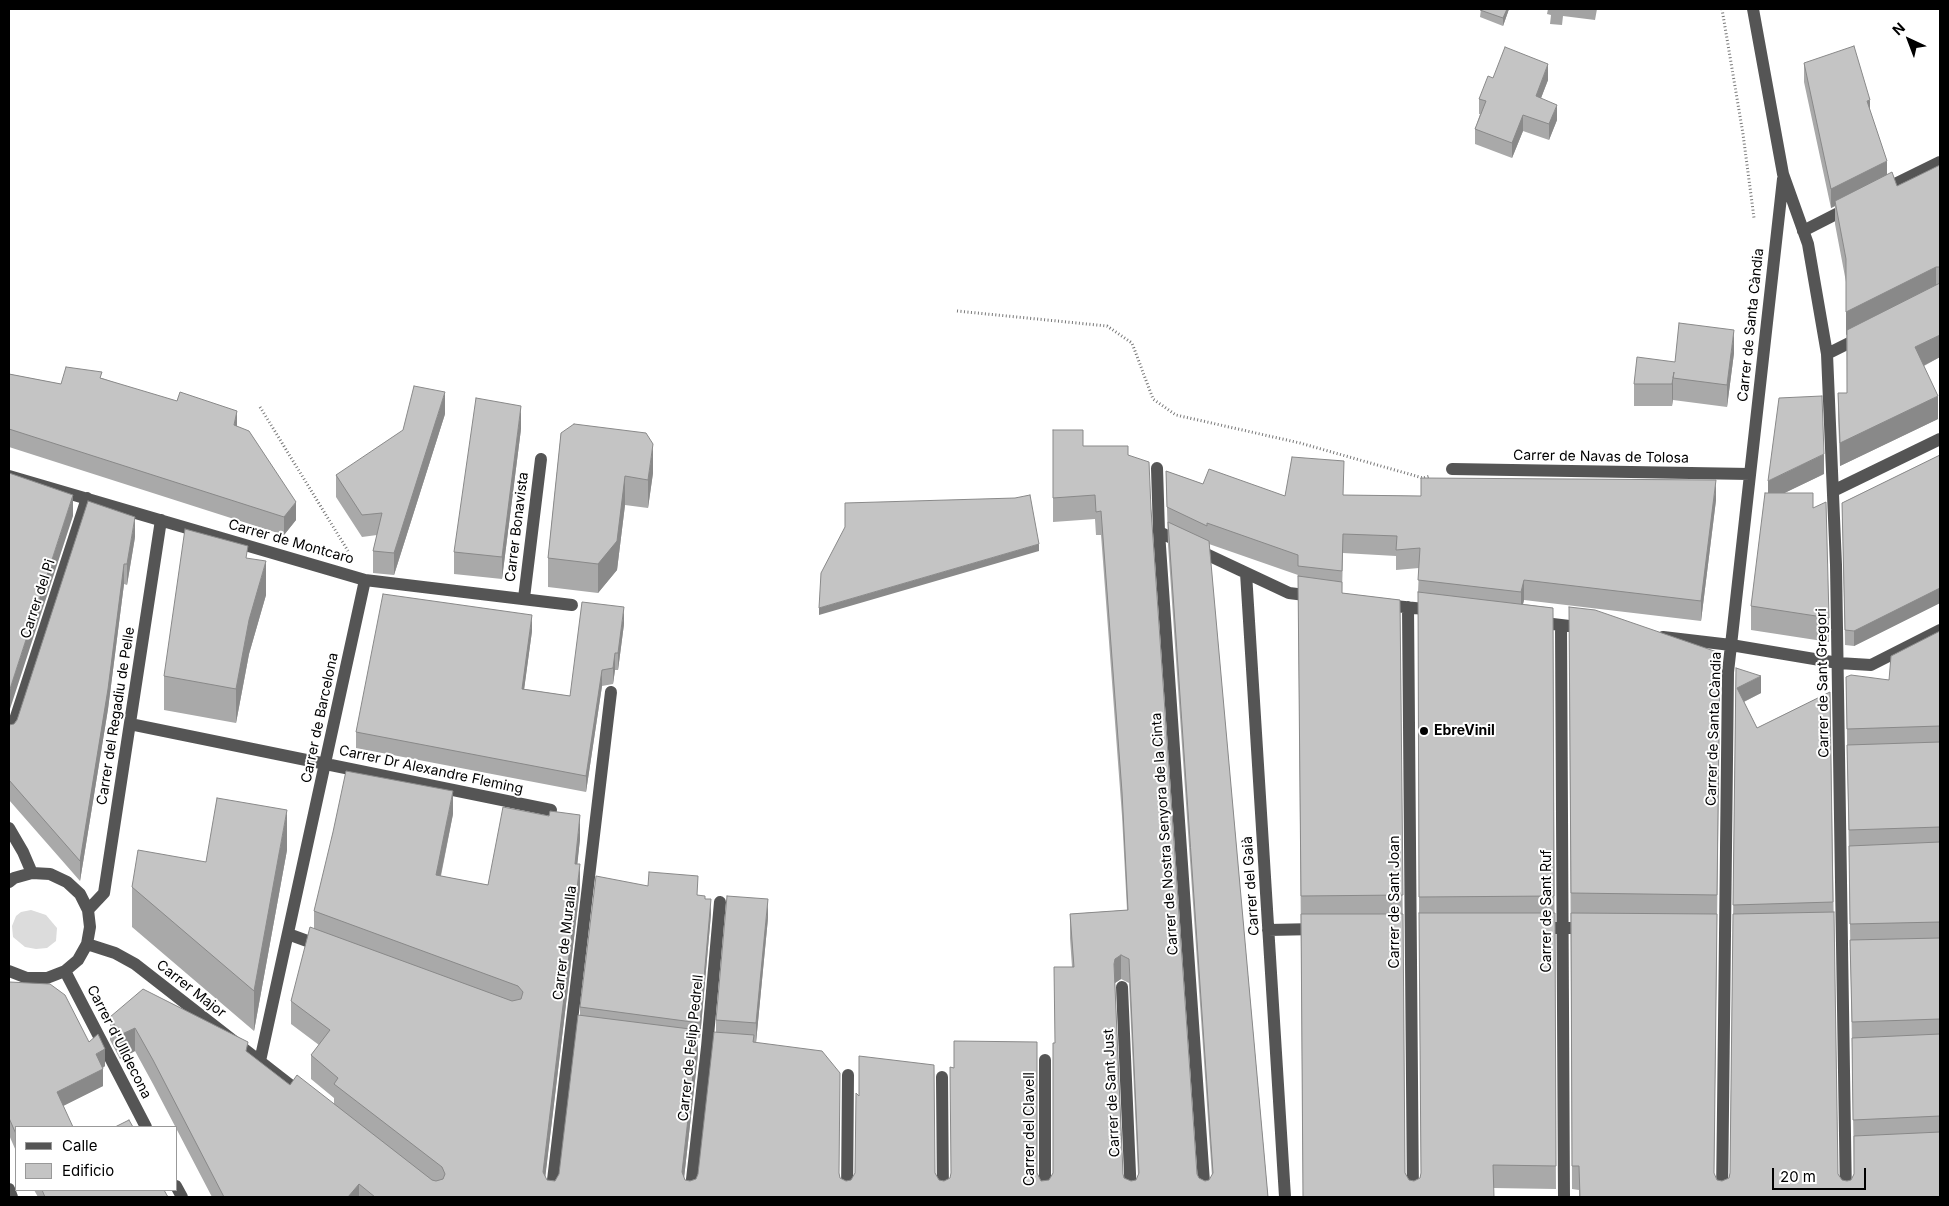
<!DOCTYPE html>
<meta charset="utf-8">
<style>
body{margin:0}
#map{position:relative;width:1949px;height:1206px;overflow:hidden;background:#fff;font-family:Inter,sans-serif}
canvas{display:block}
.frame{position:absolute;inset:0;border:10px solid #000;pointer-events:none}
.legend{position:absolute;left:15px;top:1126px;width:162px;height:65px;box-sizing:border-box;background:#fff;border:1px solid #999;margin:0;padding:6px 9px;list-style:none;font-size:15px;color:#000}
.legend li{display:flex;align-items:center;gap:10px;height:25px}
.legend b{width:25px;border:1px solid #999}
.north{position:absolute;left:1884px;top:15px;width:50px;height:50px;-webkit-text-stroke:4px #fff;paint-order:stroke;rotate:317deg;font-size:14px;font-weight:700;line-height:20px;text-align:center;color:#000}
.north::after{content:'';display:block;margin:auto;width:18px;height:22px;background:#000;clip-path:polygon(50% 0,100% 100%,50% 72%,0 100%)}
.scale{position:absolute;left:1772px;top:1168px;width:94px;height:22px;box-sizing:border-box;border:2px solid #000;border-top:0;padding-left:6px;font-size:15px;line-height:18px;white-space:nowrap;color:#000;-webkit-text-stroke:4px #fff;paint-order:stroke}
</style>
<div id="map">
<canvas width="1949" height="1206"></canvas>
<div class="frame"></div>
<ul class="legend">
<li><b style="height:6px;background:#555"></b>Calle</li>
<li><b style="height:14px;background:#c4c4c4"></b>Edificio</li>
</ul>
<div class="north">N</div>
<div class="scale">20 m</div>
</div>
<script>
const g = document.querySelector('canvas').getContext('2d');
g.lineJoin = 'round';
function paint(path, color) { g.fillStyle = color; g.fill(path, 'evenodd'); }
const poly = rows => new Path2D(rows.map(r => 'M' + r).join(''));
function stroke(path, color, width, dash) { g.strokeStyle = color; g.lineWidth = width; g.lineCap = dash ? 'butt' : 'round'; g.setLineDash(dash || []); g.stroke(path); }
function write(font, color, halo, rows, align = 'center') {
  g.font = font + ' Inter,sans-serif'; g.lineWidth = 4; g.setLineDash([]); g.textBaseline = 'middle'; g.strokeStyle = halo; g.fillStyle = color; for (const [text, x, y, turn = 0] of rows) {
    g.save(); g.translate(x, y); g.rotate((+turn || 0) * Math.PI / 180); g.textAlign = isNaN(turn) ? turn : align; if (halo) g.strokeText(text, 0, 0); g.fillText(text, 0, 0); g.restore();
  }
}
paint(poly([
 [31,910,46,915,57,928,56,941,47,948,36,949,25,947,13,937,12,926,16,916,21,912]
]), '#dcdcdc');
paint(poly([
 [1548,9,1597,9,1595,20,1563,16,1562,25,1550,24,1551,15,1547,14]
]), '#a3a3a3');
stroke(poly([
 [1722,9,1743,134,1754,218],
 [957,311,1107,326,1132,343,1153,399,1176,415,1300,443,1423,478,1430,476],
 [260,407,348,551]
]), '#777', 3, [1, 2.5]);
stroke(poly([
 [1753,9,1783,174,1808,244,1827,354,1836,565,1846,1197],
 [1881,191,1940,162],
 [1803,231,1850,207],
 [1827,354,1861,337],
 [1157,468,1159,532,1205,1197],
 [1452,469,1750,474],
 [9,476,365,580,572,605],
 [1833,491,1940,439],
 [1159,532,1289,593,1313,596],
 [1246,573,1285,1197],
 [524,598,541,459],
 [1385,605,1434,610],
 [1408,607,1413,1197],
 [1536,622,1586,628],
 [1561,625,1564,1197],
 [1663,637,1731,645,1838,663,1871,665,1940,630],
 [130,724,551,810],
 [9,738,87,498],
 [9,828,23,852,32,873],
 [9,882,14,878,32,873,50,874,67,882,80,894,88,910,90,927,87,944,78,960,65,971,47,978,27,978,9,971],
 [88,910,104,893,161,520],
 [1538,928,1586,928],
 [1268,930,1316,929],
 [288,934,321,946],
 [87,944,115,953,135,964,303,1095],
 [65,971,146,1127],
 [1122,987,1131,1197],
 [260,1061,365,580],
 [942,1077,943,1197],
 [176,1186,182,1197],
 [9,1189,12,1197],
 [551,1197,611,692],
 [690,1197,707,1047,720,902],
 [847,1197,848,1075],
 [1045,1197,1045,1060],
 [1722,1197,1728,672,1783,179]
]), '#555', 12);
paint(poly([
 [1481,9,1509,9,1503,26,1480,17],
 [1804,63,1870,111,1887,175,1897,186,1940,165,1940,357,1924,366,1938,419,1840,466,1838,416,1838,393,1847,393,1846,282,1835,224,1835,206,1831,208,1804,82],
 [1493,78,1548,80,1541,98,1557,120,1549,140,1523,131,1512,158,1475,144,1475,129,1480,114,1479,114,1479,99],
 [1734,353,1727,407,1673,400,1673,398,1672,406,1634,406,1634,384,1675,362],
 [9,374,61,384,102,378,237,427,296,520,284,535,9,447],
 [445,414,394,575,373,573,373,551,377,535,362,537,336,497,336,475],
 [521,429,502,579,454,574,454,552],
 [1053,430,1083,446,1128,455,1151,509,1197,1174,1199,1178,1205,1181,1209,1180,1212,1176,1168,545,1166,471,1203,484,1285,496,1343,495,1716,500,1701,621,1524,600,1523,604,1553,608,1556,1189,1493,1188,1303,1197,1298,575,1209,544,1268,1197,212,1197,153,1084,135,1051,120,1059,110,1040,110,1017,248,1053,290,1085,334,1104,334,1098,311,1079,311,1055,319,1045,291,1024,291,1001,314,928,314,911,453,814,441,876,488,885,580,839,577,864,580,888,545,1177,547,1180,555,1181,559,1174,580,1015,580,1007,698,895,705,899,711,914,700,1038,698,1038,698,1054,684,1178,685,1180,690,1181,696,1179,698,1174,716,1032,716,1020,768,918,756,1042,839,1174,840,1178,846,1181,935,1173,939,1180,944,1181,1037,1173,1041,1181,1049,1180,1053,1173,1055,1043,1072,967,1070,938,1070,914,1127,910,1122,816,1101,535,1096,535,1095,519,1053,522],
 [1343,553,1396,556,1396,570,1419,568,1418,592,1419,921,1421,1174,1420,1178,1414,1181,1409,1180,1405,1173,1400,600,1342,593],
 [1121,979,1129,983,1138,1175,1136,1180,1131,1181,1124,1178,1123,1174,1115,983],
 [561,433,653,473,648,508,625,505,617,570,598,593,548,587,548,558],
 [1940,455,1940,603,1854,646,1845,645,1842,503],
 [1824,474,1784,493,1813,508,1829,618,1829,642,1751,630,1751,606,1768,493],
 [135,537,127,585,124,584,108,709,80,881,9,800,9,725,14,724],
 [248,559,266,595,249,654,236,723,164,710,164,676],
 [1569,607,1720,679,1714,1174,1717,1180,1722,1181,1729,1178,1730,1173,1736,668,1761,693,1744,702,1757,728,1830,692,1838,1174,1842,1180,1847,1181,1851,1180,1854,1174,1846,677,1889,680,1940,631,1940,1197,1579,1197,1579,1190,1572,1189],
 [624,624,618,670,615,670,613,684,602,686,586,792,356,748,356,732,532,631,524,689,570,696],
 [287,850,254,1031,132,927,132,887],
 [9,982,89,1042,105,1066,103,1068,103,1086,63,1106,16,1127,16,1151,9,1135],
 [34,1190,164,1190,168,1197,38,1197]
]), '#a9a9a9');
paint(poly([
 [1507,9,1509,9,1503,26,1503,18],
 [1548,64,1548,80,1536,111,1536,96],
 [1870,100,1870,118,1867,101],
 [1557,105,1557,120,1549,140,1549,124],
 [1523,115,1523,131,1512,158,1512,143],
 [1887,161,1887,180,1835,201,1835,206,1831,208,1831,189],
 [1936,267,1936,290,1846,335,1846,312],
 [1734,330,1734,353,1727,407,1727,385],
 [1940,335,1940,357,1915,370,1915,347],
 [1673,378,1673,398,1672,406,1672,384],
 [445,392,445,414,394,575,394,553],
 [1938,396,1938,419,1840,466,1840,443],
 [521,406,521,429,502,579,502,557],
 [237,411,237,429,234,425],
 [653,444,653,473,648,508,648,480],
 [1824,454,1824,474,1768,501,1768,481],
 [625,476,625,505,617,570,598,593,598,564],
 [1716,480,1716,500,1701,621,1701,601],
 [73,495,73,516,9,712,9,692],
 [296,502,296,520,284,535,284,517],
 [135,517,135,537,127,585,127,564],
 [1039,544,1039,551,819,615,819,608],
 [266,561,266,595,249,654,236,723,236,689,249,620],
 [124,564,124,584,108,709,80,881,80,861],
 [1524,580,1524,600,1521,612,1521,592],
 [1940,588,1940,603,1854,646,1854,631],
 [624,607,624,624,618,670,618,653],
 [532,615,532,631,522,705,522,689],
 [615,653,615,670,613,684,613,668],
 [602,670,602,686,586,792,586,776],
 [1761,676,1761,693,1737,705,1737,688],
 [453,791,453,814,436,898,436,875],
 [287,810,287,850,254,1031,254,991],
 [580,815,580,839,575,887,575,864],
 [580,864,580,888,543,1196,543,1172],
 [711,899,711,914,700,1038,700,1023],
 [768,899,768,918,756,1043,756,1023],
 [1121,955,1121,979,1115,983,1114,964,1115,959],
 [135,1028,135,1051,120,1059,120,1035],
 [698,1030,698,1054,682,1196,682,1172],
 [105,1049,105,1066,96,1071,96,1054],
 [103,1069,103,1086,57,1109,57,1092],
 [359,1184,359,1197,348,1197]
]), '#898989');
const building = poly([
 [1481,9,1507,9,1503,18,1480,10,1481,9],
 [1854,46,1870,100,1867,101,1887,161,1831,189,1804,63,1854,46],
 [1505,47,1548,64,1536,96,1557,105,1549,124,1523,115,1512,143,1475,129,1486,101,1479,99,1488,76,1493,78,1505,47],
 [1940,165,1940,267,1936,267,1846,312,1846,259,1835,201,1892,172,1897,186,1940,165],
 [1940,283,1940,335,1915,347,1938,396,1840,443,1838,393,1847,393,1847,330,1940,283],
 [1679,323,1734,330,1727,385,1673,378,1674,372,1672,384,1634,384,1637,357,1675,362,1679,323],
 [66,367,102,372,100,378,177,401,180,392,237,411,234,425,249,431,296,502,284,517,9,429,9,374,61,384,66,367],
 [414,386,445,392,394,553,373,551,382,513,362,515,336,475,403,430,414,386],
 [1822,396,1824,454,1768,481,1779,398,1822,396],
 [476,398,521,406,502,557,454,552,476,398],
 [574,424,646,433,653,444,648,480,625,476,617,541,598,564,548,558,561,433,574,424],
 [1053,430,1083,430,1083,446,1128,446,1128,455,1149,462,1151,509,1197,1174,1199,1178,1205,1181,1209,1180,1213,1173,1168,522,1209,541,1268,1197,375,1197,359,1184,348,1197,224,1197,153,1060,135,1028,120,1035,110,1017,143,989,248,1042,246,1051,290,1085,297,1075,432,1180,436,1181,443,1179,445,1174,442,1167,334,1084,338,1078,311,1055,330,1030,291,1001,310,927,512,1001,521,999,523,992,518,986,314,911,333,832,346,771,453,791,436,875,488,885,503,807,549,816,550,811,580,815,575,864,580,864,543,1172,547,1180,555,1181,559,1174,578,1015,698,1030,682,1172,685,1180,690,1181,696,1179,698,1174,714,1032,754,1035,753,1042,822,1051,840,1073,839,1173,840,1178,846,1181,851,1180,855,1173,856,1093,859,1096,859,1056,934,1065,935,1173,939,1180,944,1181,950,1178,951,1173,950,1067,954,1068,954,1041,1037,1042,1037,1173,1041,1181,1049,1180,1053,1173,1053,1043,1055,1043,1054,967,1074,967,1070,914,1128,910,1122,792,1101,511,1096,512,1095,495,1053,498,1053,430],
 [1121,955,1129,959,1139,1173,1136,1180,1131,1181,1124,1178,1123,1174,1114,964,1115,959,1121,955],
 [1940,455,1940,588,1854,631,1845,630,1842,503,1940,455],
 [1292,457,1344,461,1343,495,1421,496,1421,478,1716,480,1701,601,1524,580,1521,592,1418,580,1420,548,1396,550,1397,536,1343,534,1342,571,1298,566,1298,555,1207,523,1207,526,1167,507,1166,471,1203,484,1209,469,1285,496,1292,457],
 [9,473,73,495,9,692,9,473],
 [1765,493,1813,493,1813,508,1826,502,1829,618,1751,606,1765,493],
 [1030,495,1039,544,819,608,821,573,845,527,845,503,1015,498,1030,495],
 [88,501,135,517,127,564,124,564,108,689,80,861,9,780,9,725,14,724,17,720,88,501],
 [185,529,248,546,246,558,266,561,249,620,236,689,164,676,185,529],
 [1298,576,1342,582,1342,593,1400,600,1403,895,1301,896,1298,576],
 [1418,592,1553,608,1554,896,1419,897,1418,592],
 [383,594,532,615,522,689,570,696,582,602,624,607,618,653,615,653,613,668,602,670,586,776,356,732,383,594],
 [1569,607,1595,610,1720,653,1717,895,1571,893,1569,607],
 [1940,631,1940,726,1847,729,1846,677,1851,675,1889,680,1891,656,1940,631],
 [1736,668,1761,676,1737,688,1757,728,1830,692,1833,902,1733,905,1736,668],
 [1940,742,1940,827,1849,830,1847,745,1940,742],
 [217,798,287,810,254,991,132,887,138,850,206,862,217,798],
 [1940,842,1940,922,1850,924,1849,846,1940,842],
 [649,872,698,876,697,895,705,896,705,899,711,899,700,1023,580,1007,596,876,648,886,649,872],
 [727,896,768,899,756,1023,716,1020,727,896],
 [1834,912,1838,1174,1842,1180,1847,1181,1851,1180,1854,1174,1854,1136,1940,1132,1940,1197,1580,1197,1579,1166,1572,1166,1571,913,1717,914,1714,1173,1717,1180,1722,1181,1729,1178,1730,1173,1733,914,1834,912],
 [1419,913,1555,913,1556,1166,1493,1165,1494,1197,1303,1197,1301,914,1403,914,1405,1173,1409,1180,1414,1181,1420,1178,1421,1173,1419,913],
 [1940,938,1940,1019,1852,1022,1850,940,1940,938],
 [9,982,50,984,65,995,89,1042,98,1034,105,1049,96,1054,103,1069,57,1092,73,1127,16,1127,16,1134,9,1118,9,982],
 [1940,1034,1940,1116,1853,1120,1852,1038,1940,1034],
 [129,1120,133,1127,115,1127,129,1120],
 [42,1190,164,1190,168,1197,45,1197,42,1190]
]);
paint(building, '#c4c4c4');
stroke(building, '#898989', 1);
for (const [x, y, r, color] of [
 [1424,731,5,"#000"]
]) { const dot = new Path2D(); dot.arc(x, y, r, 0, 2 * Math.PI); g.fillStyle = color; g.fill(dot); stroke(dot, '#fff', 2); }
write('14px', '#000', '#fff', [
 ["Carrer de Santa Càndia",1751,325,-84],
 ["Carrer de Navas de Tolosa",1601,457,1],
 ["Carrer Bonavista",517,527,-83],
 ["Carrer de Montcaro",291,542,16],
 ["Carrer del Pi",38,599,-72],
 ["Carrer de Sant Gregori",1823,683,-91],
 ["Carrer del Regadiu de Pelle",116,716,-81],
 ["Carrer de Barcelona",320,718,-78],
 ["Carrer de Santa Càndia",1714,729,-88],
 ["Carrer Dr Alexandre Fleming",431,770,12],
 ["Carrer de Nostra Senyora de la Cinta",1165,834,-94],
 ["Carrer del Gaià",1251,886,-94],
 ["Carrer de Sant Joan",1395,902,-90],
 ["Carrer de Sant Ruf",1547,911,-90],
 ["Carrer de Muralla",565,943,-83],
 ["Carrer Major",191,989,38],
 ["Carrer d'Ulldecona",119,1042,63],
 ["Carrer de Felip Pedrell",691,1048,-84],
 ["Carrer de Sant Just",1112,1093,-93],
 ["Carrer del Clavell",1030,1129,-90]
]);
write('bold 14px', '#000', '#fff', [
 ["EbreVinil",1434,731]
], 'left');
</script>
